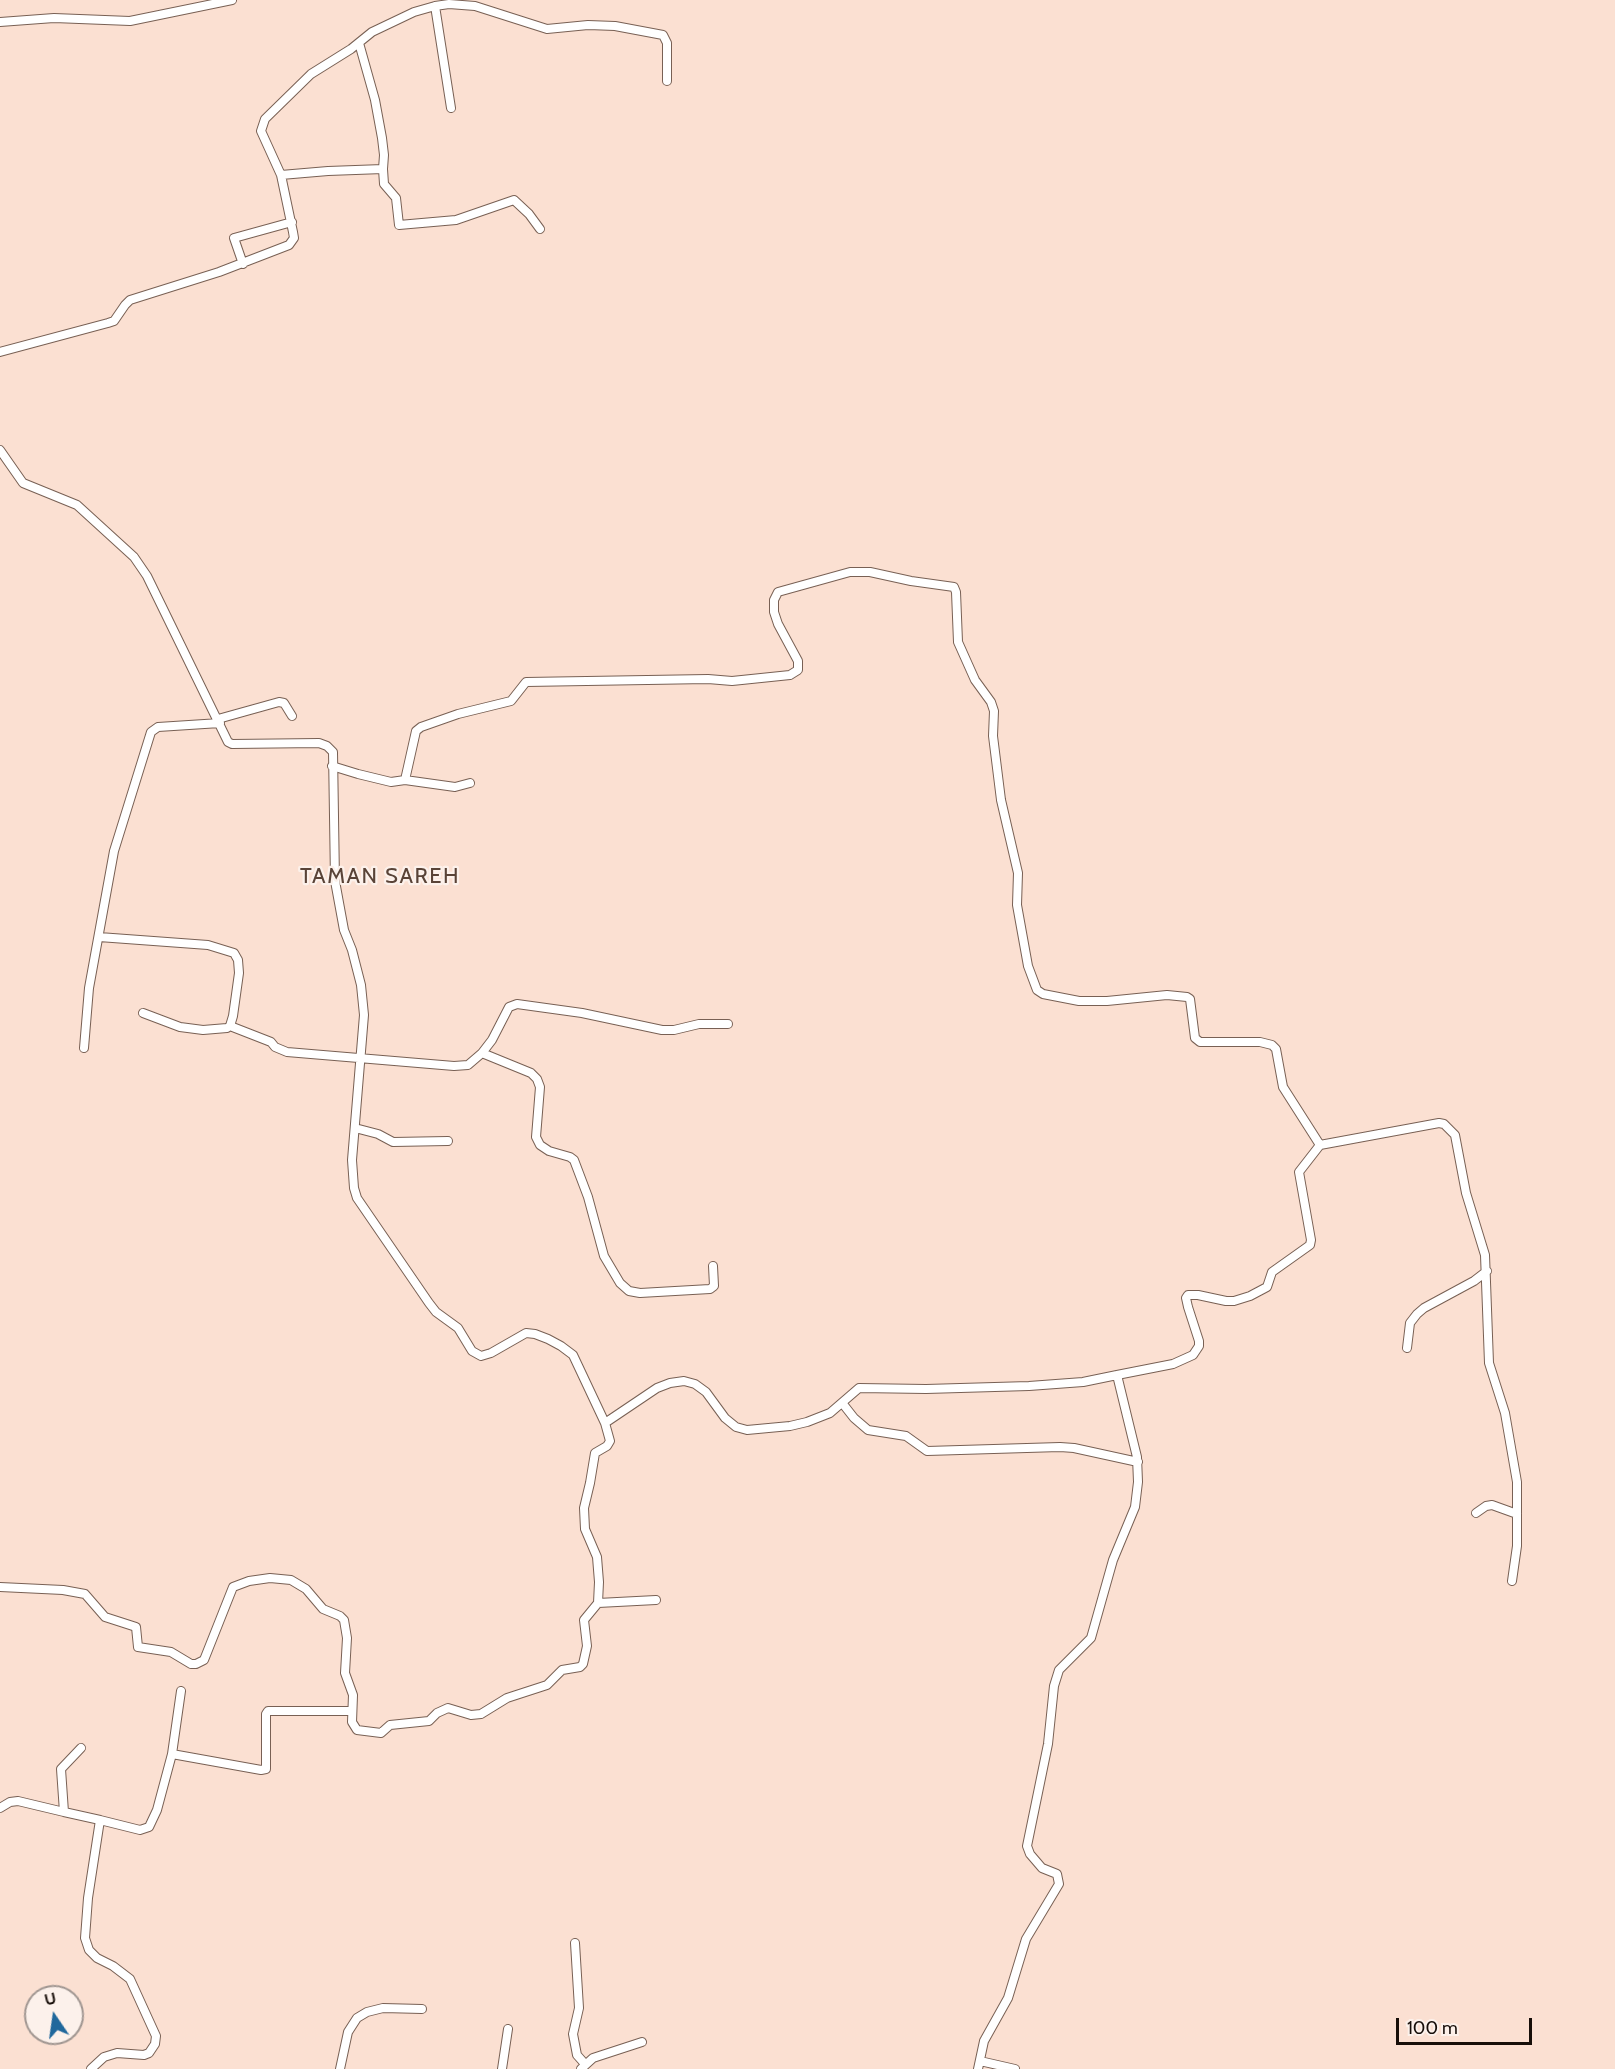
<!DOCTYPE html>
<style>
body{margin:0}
#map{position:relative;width:1615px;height:2069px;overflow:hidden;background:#fbe0d2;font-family:Cabin,sans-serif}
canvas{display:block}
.north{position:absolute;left:24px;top:1985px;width:60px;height:60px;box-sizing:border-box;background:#fcf1eb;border:2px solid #a09691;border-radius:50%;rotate:347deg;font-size:16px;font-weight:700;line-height:24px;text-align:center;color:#170e09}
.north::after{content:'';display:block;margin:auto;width:21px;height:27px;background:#20689c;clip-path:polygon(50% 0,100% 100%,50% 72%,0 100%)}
.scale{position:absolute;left:1396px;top:2018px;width:136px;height:27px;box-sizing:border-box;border:3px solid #170e09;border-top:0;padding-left:8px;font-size:18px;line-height:21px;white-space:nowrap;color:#170e09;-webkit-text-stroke:4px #fcf1eb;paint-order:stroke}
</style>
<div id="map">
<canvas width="1615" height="2069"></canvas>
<div class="north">U</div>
<div class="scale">100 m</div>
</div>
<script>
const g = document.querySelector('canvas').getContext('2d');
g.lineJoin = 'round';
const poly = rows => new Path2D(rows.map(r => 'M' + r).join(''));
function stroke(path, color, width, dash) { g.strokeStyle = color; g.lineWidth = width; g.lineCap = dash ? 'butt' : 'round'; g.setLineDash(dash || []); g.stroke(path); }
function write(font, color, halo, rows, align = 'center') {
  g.font = font + ' Cabin,sans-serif'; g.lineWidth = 4.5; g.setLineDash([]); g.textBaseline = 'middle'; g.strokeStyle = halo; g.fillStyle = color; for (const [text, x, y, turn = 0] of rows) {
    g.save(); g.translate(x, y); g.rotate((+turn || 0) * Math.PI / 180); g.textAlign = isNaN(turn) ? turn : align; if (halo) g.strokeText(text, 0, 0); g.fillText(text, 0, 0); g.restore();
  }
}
const street = poly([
 [435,6,451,108],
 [0,22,54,18,130,21,232,0],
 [359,43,375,100,382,138,384,155,383,169],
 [281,175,261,131,265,119,311,74,351,49,372,32,414,12,435,6,449,4,475,6,547,29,588,25,615,26,663,35,667,43,667,81],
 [243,264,234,238,292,222],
 [0,352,108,323,114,321,125,305,130,300,219,272,289,245,294,238,293,232,281,175,328,171,383,169,384,184,396,198,399,225,456,220,514,200,529,214,540,229],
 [0,450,23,483,77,505,134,557,147,576,228,742,232,744,319,743,327,746,333,752,335,881,344,930,352,950,361,985,364,1015,352,1160,354,1188,357,1198,429,1303,436,1312,458,1328,472,1351,481,1356,491,1353,526,1333,535,1334,548,1339,561,1346,573,1355,605,1423,610,1441,607,1446,595,1453,590,1483,584,1508,585,1529,597,1557,599,1582,598,1603,584,1620,587,1646,583,1664,580,1667,562,1670,547,1685,507,1698,481,1714,471,1715,448,1708,437,1713,429,1721,390,1725,381,1733,357,1730,352,1722,353,1695,345,1673,347,1638,344,1620,340,1616,323,1609,306,1589,291,1580,270,1578,249,1581,233,1587,204,1660,196,1664,191,1664,171,1652,138,1647,136,1627,105,1617,85,1594,63,1590,0,1587],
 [218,719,279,702,284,703,292,716],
 [332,766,358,774,391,782,405,780,416,731,421,727,458,714,511,701,526,682,708,679,732,681,790,675,798,670,798,661,778,624,774,612,774,600,778,592,850,572,870,572,911,581,954,587,956,592,958,642,975,680,991,702,994,711,993,736,1001,800,1018,873,1017,905,1028,966,1037,990,1043,994,1079,1001,1107,1001,1167,995,1187,997,1190,999,1195,1038,1200,1042,1260,1042,1272,1045,1276,1049,1283,1087,1320,1145,1439,1123,1444,1124,1455,1135,1466,1193,1485,1255,1489,1363,1505,1413,1517,1482,1517,1546,1512,1581],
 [405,780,455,787,470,783],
 [99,937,208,945,234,953,238,960,239,973,233,1016,230,1026,227,1028,203,1030,180,1027,143,1013],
 [230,1026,271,1042,275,1047,287,1052,454,1066,468,1065,482,1053,531,1073,537,1079,540,1087,536,1137,540,1145,549,1151,570,1157,574,1160,588,1197,604,1256,620,1283,629,1291,640,1293,710,1289,714,1286,713,1266],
 [84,1048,89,988,114,851,151,732,158,727,220,723],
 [482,1053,492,1040,509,1007,517,1004,582,1013,662,1030,674,1030,699,1024,728,1024],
 [355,1128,378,1134,393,1142,448,1141],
 [1407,1348,1410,1323,1417,1314,1424,1308,1474,1281,1487,1271],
 [843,1404,854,1418,868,1430,906,1436,927,1451,1060,1447,1074,1448,1138,1462],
 [605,1423,657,1388,670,1383,684,1381,695,1384,706,1392,725,1418,736,1427,747,1430,790,1426,807,1422,830,1413,859,1388,926,1389,1029,1386,1083,1382,1117,1375],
 [1476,1513,1486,1506,1492,1505,1517,1514],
 [598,1603,656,1600],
 [81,1748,61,1769,64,1812,100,1820],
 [172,1754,181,1691],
 [0,1808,10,1802,18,1801,64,1812],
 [575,1943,579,2008,573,2034,577,2055,585,2064],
 [980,2061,1015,2069],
 [91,2069,104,2057,117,2053,144,2055,149,2053,155,2044,156,2036,130,1979,113,1966,97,1958,89,1950,85,1938,88,1898,100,1820,140,1830,149,1827,157,1810,172,1754,261,1770,266,1769,266,1714,268,1711,352,1711],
 [340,2069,348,2032,357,2018,367,2012,383,2008,422,2009],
 [502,2069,508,2029],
 [581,2069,593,2058,642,2042],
 [978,2069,984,2041,1008,1998,1026,1939,1059,1884,1057,1874,1042,1868,1030,1854,1027,1846,1048,1744,1054,1686,1059,1670,1091,1638,1113,1560,1135,1507,1138,1482,1137,1457,1117,1375,1173,1364,1193,1355,1199,1346,1199,1341,1188,1307,1186,1298,1188,1295,1198,1295,1226,1301,1234,1301,1250,1296,1267,1287,1272,1272,1310,1245,1311,1240,1299,1172,1320,1145]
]);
stroke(street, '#786054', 10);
stroke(street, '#fff', 8);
g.letterSpacing = '1.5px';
write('22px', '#594337', '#fcf1eb', [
 ["TAMAN SAREH",380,877]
]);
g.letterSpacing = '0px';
</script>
